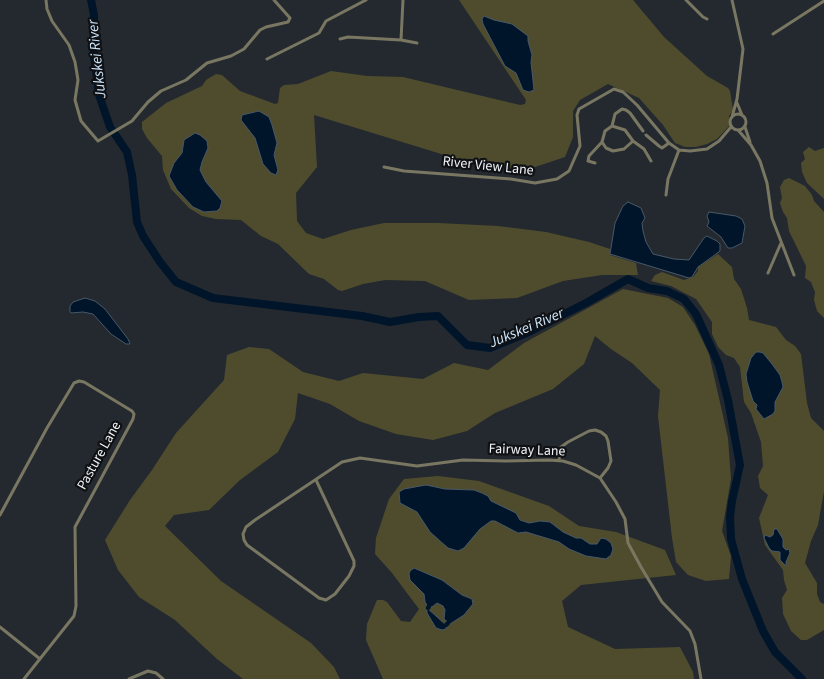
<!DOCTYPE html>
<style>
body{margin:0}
canvas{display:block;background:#23292e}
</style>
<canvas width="824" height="679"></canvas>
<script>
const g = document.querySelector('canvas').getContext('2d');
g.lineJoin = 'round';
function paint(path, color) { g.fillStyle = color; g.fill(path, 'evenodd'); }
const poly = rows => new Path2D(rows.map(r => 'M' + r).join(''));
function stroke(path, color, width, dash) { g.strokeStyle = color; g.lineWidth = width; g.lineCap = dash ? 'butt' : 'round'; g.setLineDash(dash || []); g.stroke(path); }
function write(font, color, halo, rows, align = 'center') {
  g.font = font + ' "Source Sans 3",sans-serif'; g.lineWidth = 4.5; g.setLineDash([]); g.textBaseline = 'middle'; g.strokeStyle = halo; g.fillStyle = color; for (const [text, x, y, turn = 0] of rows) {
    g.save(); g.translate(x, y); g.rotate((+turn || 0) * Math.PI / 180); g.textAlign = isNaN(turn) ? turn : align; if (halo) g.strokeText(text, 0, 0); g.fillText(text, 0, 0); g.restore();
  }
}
paint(poly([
 [459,0,633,0,664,37,707,76,728,88,730,91,733,110,729,116,729,126,717,139,707,144,696,147,685,147,675,143,663,125,639,98,608,84,580,100,573,111,573,137,565,157,529,169,474,164,314,115,317,167,296,193,297,221,306,233,323,239,351,230,384,223,438,223,498,226,546,232,589,242,610,249,610,255,636,263,638,275,602,275,563,281,517,298,469,300,425,281,385,280,363,284,342,291,338,290,324,279,309,274,278,244,261,236,241,220,216,219,202,216,189,208,171,189,163,170,162,156,147,138,142,129,142,122,166,103,202,86,206,80,216,74,222,75,240,91,275,104,278,103,280,88,284,85,298,84,331,71,367,76,403,77,520,105,525,104,526,100],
 [809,147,815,151,824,148,824,199,807,183,802,172,801,163,805,159,803,152],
 [789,178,805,186,812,195,814,201,824,212,824,318,817,311,814,300,815,292,811,282,805,278,806,266,789,231,787,218,783,212,780,203,782,198,780,187,784,180],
 [718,254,732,267,734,279,741,289,747,308,749,320,776,327,786,340,795,346,801,354,807,403,811,418,824,431,824,491,818,525,811,541,805,563,817,583,817,594,820,602,824,604,824,630,807,640,801,640,791,631,783,614,782,598,787,590,784,580,783,570,765,545,759,518,768,495,760,488,758,476,763,466,761,442,751,413,744,402,740,367,734,358,726,355,718,347,712,334,712,322,696,299,671,286,651,281,655,275,662,272,684,280,693,277,698,271,698,267],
 [623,289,668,298,683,307,695,325,709,354,728,438,731,479,722,531,731,556,729,579,706,581,688,575,676,562,672,538,658,416,660,390,632,363,611,349,595,336,584,364,553,389,495,413,467,431,433,440,396,434,359,421,330,404,298,393,295,419,278,452,240,480,209,510,174,515,165,526,221,581,311,643,334,667,340,679,243,679,217,659,175,620,139,597,118,570,105,540,130,500,152,470,176,433,224,380,227,355,249,347,269,349,303,372,339,381,363,373,423,379,454,363,488,370,524,343],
 [438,476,479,481,549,506,579,526,616,532,665,550,676,575,581,585,562,601,568,627,615,649,680,647,693,672,694,679,383,679,366,640,367,624,377,600,383,600,387,602,401,621,410,622,419,609,392,573,375,554,376,538,389,499,404,479]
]), '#4f4c2e');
const water = poly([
 [484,16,494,20,512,24,528,36,528,41,532,55,531,62,534,90,529,92,523,90,516,73,505,66,483,24,482,19,484,16],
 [259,111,269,117,272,125,277,143,274,155,278,170,276,175,271,173,263,164,255,138,241,120,242,115,259,111],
 [195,133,200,135,207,141,208,148,202,162,200,170,206,182,222,201,220,208,217,211,204,212,193,207,177,190,169,176,174,163,182,153,184,140,195,133],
 [628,202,641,208,645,218,642,223,643,231,646,242,653,254,674,259,689,260,704,238,707,236,717,241,720,244,720,251,698,267,692,277,689,278,610,254,615,223,623,206,628,202],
 [709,212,736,216,742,219,745,226,742,243,732,248,728,248,721,237,707,226,709,222,707,216,709,212],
 [85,298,95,301,105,309,128,339,130,344,126,344,111,334,93,314,83,312,71,313,70,312,70,306,73,302,85,298],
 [756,352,760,352,763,353,772,364,780,375,782,382,783,387,775,402,775,411,773,414,764,419,756,409,757,405,753,401,747,382,746,374,751,358,756,352],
 [426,485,445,489,474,490,482,493,488,496,491,501,516,513,520,520,529,523,540,521,550,522,563,532,576,538,581,538,590,544,597,544,601,538,606,539,611,543,613,549,611,555,606,559,586,556,569,549,559,542,526,532,518,533,495,521,491,521,480,529,464,548,458,551,448,548,430,532,417,512,400,503,399,492,404,489,426,485],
 [774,529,777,529,783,539,783,547,786,550,789,549,790,553,786,562,786,566,780,560,780,552,772,551,769,548,764,538,765,535,770,537,773,535,774,529],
 [414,568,442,580,462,595,472,599,473,604,464,615,450,624,444,619,445,610,443,606,437,603,432,607,427,605,425,602,424,594,410,580,409,574,410,571,414,568],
 [427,608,446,625,446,629,442,630,436,628,427,613,427,608]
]);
paint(water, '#00152a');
stroke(water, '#485867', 1);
stroke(poly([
 [428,608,429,606],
 [446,625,448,623]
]), '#00152a', 4.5);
stroke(poly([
 [91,0,94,15,94,56,99,95,110,127,127,152,132,175,137,222,143,236,160,262,176,282,213,298,362,316,390,322,419,317,438,316,467,345,490,348,529,332,586,303,628,279,648,288,667,291,684,299,696,314,719,365,728,400,740,465,732,501,730,517,731,539,742,579,763,631,775,652,802,679]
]), '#00152a', 8);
stroke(poly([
 [46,0,47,9,52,21,69,45,75,62,78,80,75,100,81,121,98,141,132,121,148,102,161,91,186,80,207,63,231,56,244,49,260,30,266,27,288,22,290,18,274,0],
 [686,0,703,17,707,19],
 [732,0,743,49,737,99,732,117],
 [773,34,824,1],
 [340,39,348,37,401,40,417,43],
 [401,40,403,0],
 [267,59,319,33,326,21,366,0],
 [737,103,742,115],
 '730 122a8 8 0 1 1 16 0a8 8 0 1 1-16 0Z',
 [612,126,615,114,622,109,626,110,630,113,643,131],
 [745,127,750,142],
 [738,130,751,145,760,161,767,183,772,218,794,275],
 [646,135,659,146,662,148,669,143],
 [602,142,606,148,613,151,624,149,633,141],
 [595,163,588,161,589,156,602,142,605,131,612,126,625,130,633,141,644,149,651,161],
 [384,167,404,171,511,179,535,183,557,179,569,171,580,146,577,115,579,109,614,89,623,92,637,105,669,143,679,150,690,151,707,149,719,141,731,127],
 [666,195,668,179,679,150],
 [768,273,781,243],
 [559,460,561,447,568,442,589,431,595,430,601,432,606,436,608,441,611,461,608,468,600,478],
 [316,480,354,561,354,566,349,576,335,594,326,600,319,598,247,545,244,540,243,534,246,527,255,520,342,462,360,458,417,466,463,460,506,461,549,460,563,461,576,465,600,478,616,502,625,519,628,543,641,567,662,602,690,631,695,644,701,679],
 [0,515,47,428,74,383,79,381,84,382,132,411,134,414,133,419,75,527,76,606,74,616,24,679],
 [0,627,40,659],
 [129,679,148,671,156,673,163,679]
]), '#797762', 3);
write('14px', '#eff3f6', '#0f1114', [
 ["River View Lane",488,167,6],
 ["Fairway Lane",527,451,2],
 ["Pasture Lane",100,456,-61]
]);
write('italic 15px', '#cde6fc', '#0f1114', [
 ["Jukskei River",98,59,-96],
 ["Jukskei River",527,329,-23]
]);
</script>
